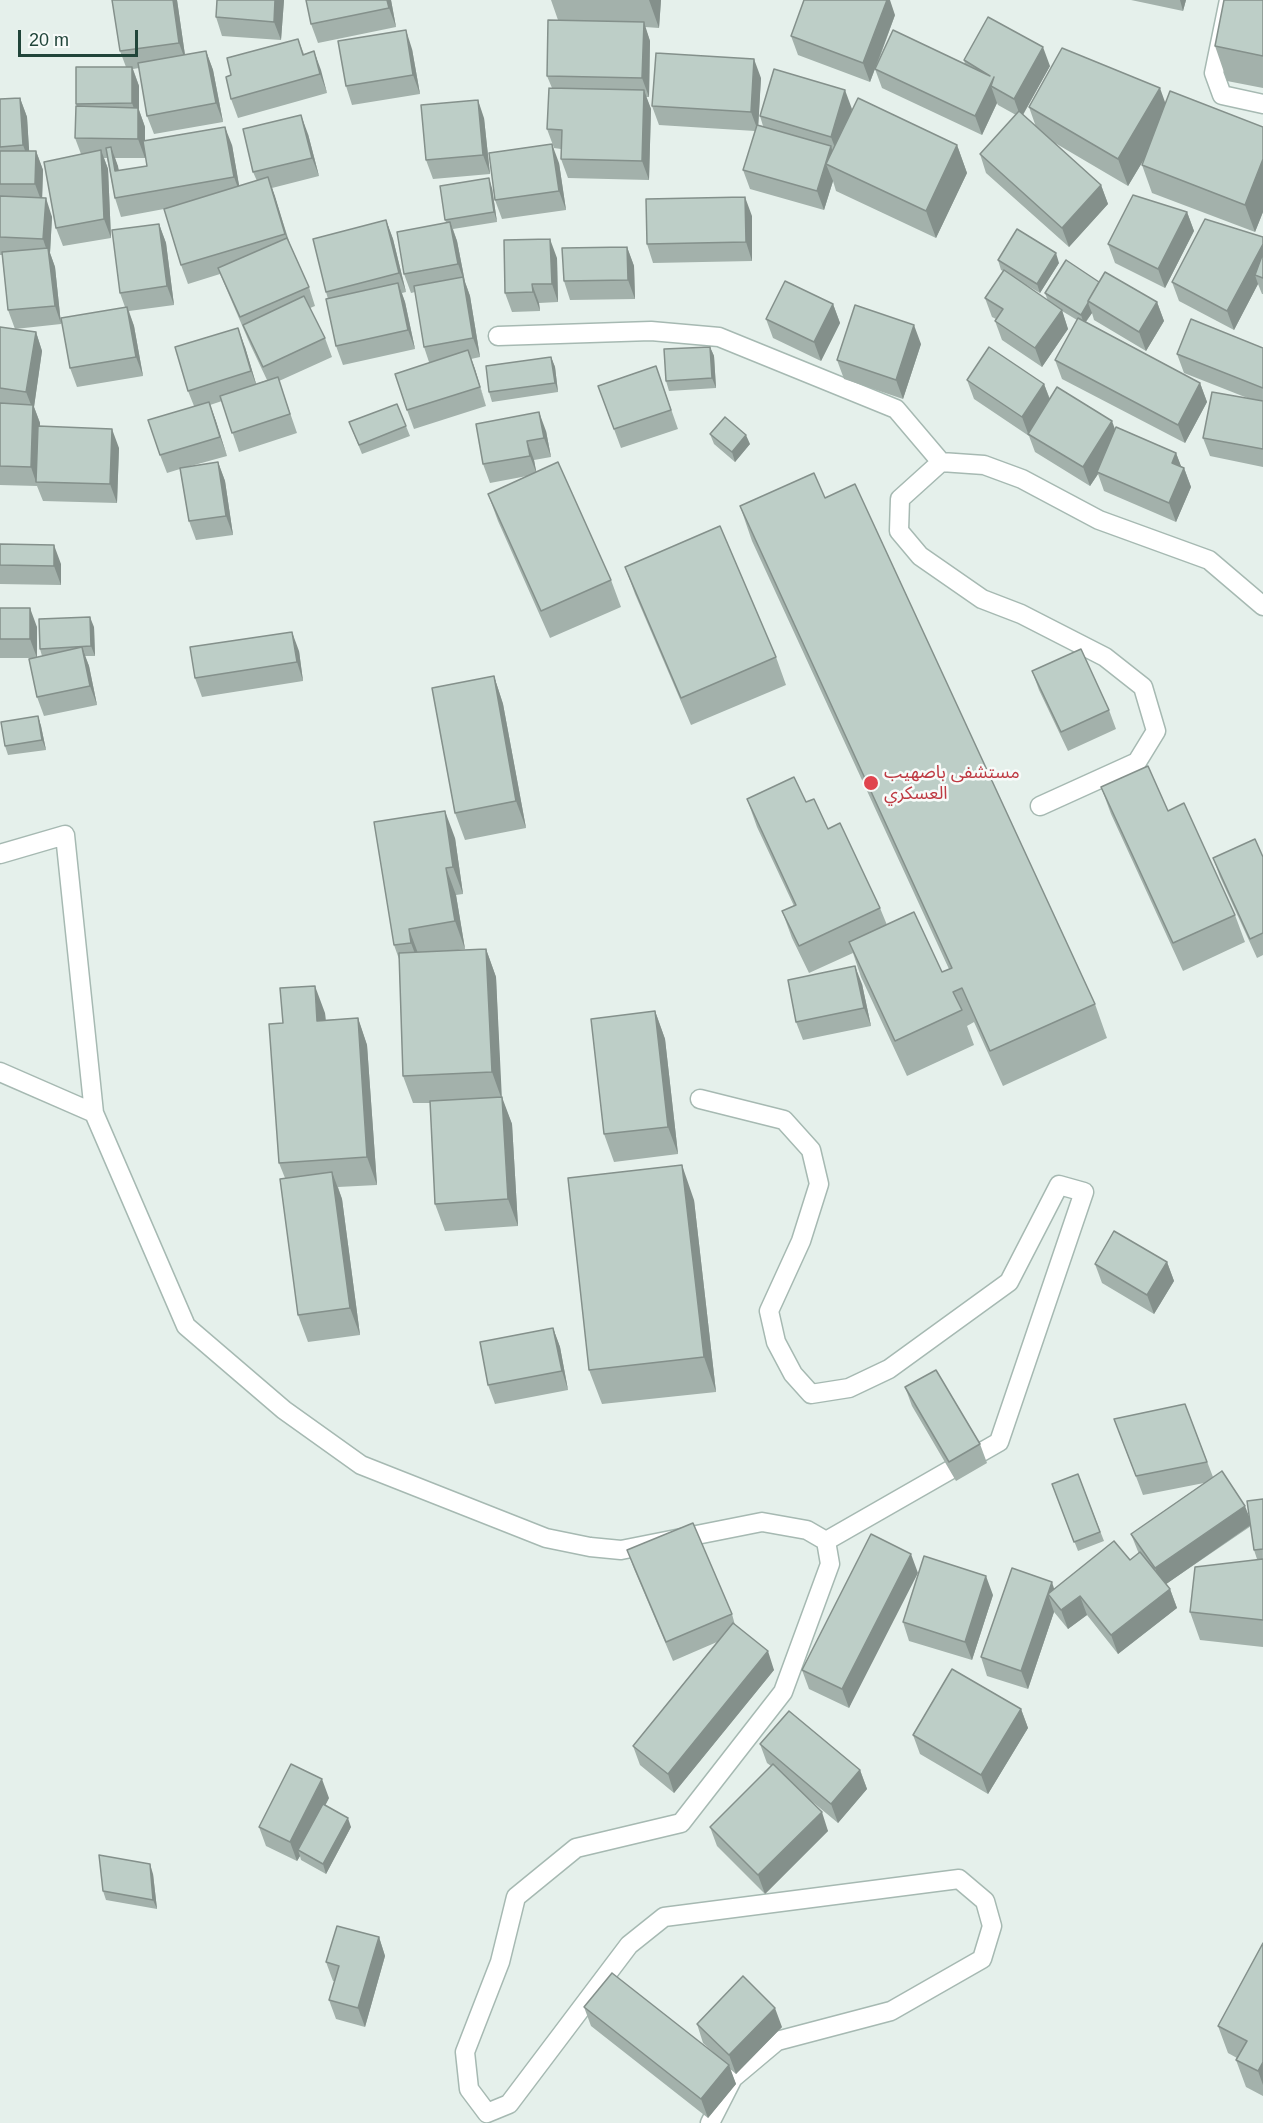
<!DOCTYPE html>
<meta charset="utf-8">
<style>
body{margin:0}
#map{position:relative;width:1263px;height:2123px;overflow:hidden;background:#e5f0eb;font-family:Arial,sans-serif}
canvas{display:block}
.scale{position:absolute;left:18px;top:30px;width:120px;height:27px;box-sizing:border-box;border:3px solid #21453a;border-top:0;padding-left:8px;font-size:18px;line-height:21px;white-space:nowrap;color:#21453a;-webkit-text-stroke:4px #f7fbf9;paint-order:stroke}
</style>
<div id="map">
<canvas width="1263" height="2123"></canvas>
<div class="scale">20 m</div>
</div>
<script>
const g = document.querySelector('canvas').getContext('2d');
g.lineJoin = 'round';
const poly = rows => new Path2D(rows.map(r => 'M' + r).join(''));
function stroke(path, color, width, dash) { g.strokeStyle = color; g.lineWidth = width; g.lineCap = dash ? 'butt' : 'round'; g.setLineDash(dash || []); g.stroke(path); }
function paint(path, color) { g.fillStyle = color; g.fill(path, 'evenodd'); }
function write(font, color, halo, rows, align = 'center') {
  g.font = font + ' Arial,"Noto Sans Arabic",sans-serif'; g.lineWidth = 5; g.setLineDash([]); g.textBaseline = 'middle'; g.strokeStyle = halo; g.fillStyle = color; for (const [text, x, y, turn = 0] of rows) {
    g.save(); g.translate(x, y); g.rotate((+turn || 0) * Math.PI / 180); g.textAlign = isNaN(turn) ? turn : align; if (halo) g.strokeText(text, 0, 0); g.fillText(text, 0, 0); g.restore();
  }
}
const minor = poly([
 [1229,0,1214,73,1222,95,1263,104],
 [498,336,651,331,719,337,896,409,941,462],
 [1040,806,1137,762,1156,731,1143,687,1105,657,1021,614,982,599,920,556,899,531,900,499,941,462,984,465,1022,479,1099,520,1209,560,1263,606],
 [0,854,65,835,94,1113,186,1326,284,1410,361,1465,546,1538,590,1547,621,1550,762,1522,807,1530,826,1541,830,1564,783,1692,681,1823,576,1848,516,1897,500,1962,465,2052,469,2089,487,2113,509,2104,629,1945,664,1917,959,1879,985,1901,992,1926,982,1959,891,2011,777,2041,733,2078,710,2123],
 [0,1072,94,1113],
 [700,1099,784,1120,811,1150,819,1184,801,1241,769,1311,776,1342,793,1374,811,1394,849,1388,889,1369,1009,1282,1059,1185,1084,1192,999,1442,826,1541]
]);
stroke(minor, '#a6b9b2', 21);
stroke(minor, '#fff', 18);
paint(poly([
 [112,0,177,0,185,55,206,51,213,70,223,122,154,134,147,116,139,68,133,69,139,86,139,110,145,127,145,141,232,145,239,186,257,181,253,172,308,134,319,176,272,188,290,244,309,287,315,306,310,308,325,338,332,357,279,381,297,433,239,452,222,401,210,405,227,456,187,467,218,462,225,481,233,535,196,540,189,521,180,469,167,473,160,455,194,406,188,391,245,347,256,384,267,380,250,344,220,274,188,284,181,265,164,209,121,217,115,198,107,158,104,158,108,169,111,238,63,246,56,228,81,154,75,138,77,106,76,104,126,67,120,51],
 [145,153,147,166,119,171,115,158,145,158],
 [284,0,281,40,222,36,216,17],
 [391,0,396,27,318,43,311,24],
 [551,0,661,0,659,28,645,27,650,41,649,97,646,97,651,109,649,180,568,178,561,159,561,149,554,148,547,129,552,88,547,76,567,20,558,20],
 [1131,0,1186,0,1183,11],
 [1263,0,1263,88,1227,81,1215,46],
 [895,15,876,68,965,64,964,60,1050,66,1023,115,1036,127,1029,107,1165,104,1263,127,1263,212,1255,232,1152,193,1142,165,1144,159,1128,186,1055,143,1101,185,1108,204,1069,247,986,173,980,154,1016,115,998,105,997,103,982,135,882,88,875,69,870,82,798,55,791,36],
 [298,39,304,54,314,51,327,93,238,118,231,99,231,75],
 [412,49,420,94,352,105,346,86],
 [761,78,758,125,763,126,760,116,852,109,851,112,957,145,967,173,936,238,836,191,833,181,824,210,750,189,743,170,755,131,659,125,652,106],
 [20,98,27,117,29,151,36,151,43,170,42,198,52,217,50,253,55,267,61,324,15,329,36,332,42,351,34,407,40,423,40,427,119,448,117,503,43,501,37,486,0,485,0,327,15,329,8,310,2,255,0,255,0,99],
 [484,118,490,174,433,179,426,160],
 [559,163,566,210,502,219,495,200],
 [492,188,497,222,453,229,457,241,465,282,470,296,480,357,471,359,486,406,414,429,407,410,429,362,424,347,415,292,411,293,404,274,446,222,445,220],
 [1187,212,1194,231,1165,288,1115,263,1108,244],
 [752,216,752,261,653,263,647,244],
 [386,220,393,239,406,292,402,293,405,302,415,349,343,365,336,346,328,299,326,292],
 [159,224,166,243,174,305,129,311,134,326,143,376,77,387,70,368,125,307,120,293],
 [1263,237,1263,294,1262,294,1258,284,1234,330,1179,301,1172,282],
 [627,247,634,266,635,299,570,300,564,281],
 [557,258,558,302,539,303,540,311,512,312,505,293],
 [998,260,1059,263,1040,293,1016,279,1048,301,1045,293,1099,282,1157,302,1164,321,1146,351,1094,320,1092,313,1086,322,1200,383,1207,402,1185,443,1062,379,1055,360,1077,320,1062,311,1068,329,1042,367,1002,340,995,321,996,319,992,317,985,298,1003,271,1001,270],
 [833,304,840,323,821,361,773,338,766,319],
 [921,344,903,399,844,379,837,360],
 [710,347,714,356,716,388,669,391,666,381],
 [1263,348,1263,467,1210,456,1203,438,1250,399,1184,373,1177,354],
 [551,357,555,367,558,392,492,402,489,392],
 [656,366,678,429,621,448,598,386],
 [967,380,1044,384,1050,399,1115,430,1176,453,1181,467,1184,468,1191,487,1176,522,1104,491,1098,474,1090,486,1035,452,1029,436,974,399],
 [397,404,410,436,362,454,349,422],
 [546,431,551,457,534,460,536,472,611,580,621,607,550,638,498,521,488,494,527,476,490,483,483,464],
 [710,434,750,444,735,462,714,444],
 [825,498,1095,1004,1107,1038,1003,1086,974,1022,967,1026,974,1045,907,1076,861,977,853,953,809,973,792,938,782,911,794,906,757,827,747,799,806,802,828,829,880,908,887,925,942,972,949,969,752,541,740,506],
 [0,544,61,564,61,585,0,584],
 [625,567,776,657,786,685,691,725,635,594],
 [0,608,37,627,37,657,42,656,40,649,94,627,95,656,85,656,89,666,97,705,44,716,37,697,32,658,0,658],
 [299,651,303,681,202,697,195,678],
 [1032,671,1109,710,1116,729,1068,751,1039,690],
 [494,676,503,704,526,828,465,840,455,813],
 [38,716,41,726,46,750,8,755,5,746],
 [1101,787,1168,811,1235,915,1245,942,1183,971,1111,814],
 [455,838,463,894,456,895,465,949,451,951,486,949,496,977,501,1097,512,1124,518,1226,445,1231,435,1204,430,1103,413,1103,403,1076,399,959,394,945],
 [1263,857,1263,955,1257,958,1220,877,1213,858],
 [862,984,871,1026,803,1040,796,1022],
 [655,1011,665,1039,678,1154,614,1162,604,1134],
 [325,1013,326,1020,358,1018,367,1045,377,1185,338,1187,342,1199,360,1335,308,1342,298,1315,285,1178,279,1163,283,1023],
 [694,1200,716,1392,602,1404,589,1370],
 [1167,1262,1174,1281,1154,1314,1102,1283,1095,1264],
 [553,1328,560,1347,568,1390,495,1404,488,1385],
 [905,1387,980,1444,987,1463,956,1481,912,1406],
 [1185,1404,1213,1477,1249,1516,1263,1499,1263,1647,1200,1640,1190,1612,1257,1559,1254,1550,1251,1526,1166,1584,1170,1589,1177,1608,1118,1654,1087,1615,1068,1629,1054,1612,1028,1689,987,1676,981,1657,1054,1589,1130,1560,1139,1554,1131,1534,1204,1483,1143,1495,1114,1419],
 [1078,1474,1104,1541,1078,1551,1052,1484],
 [627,1550,732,1614,735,1625,774,1670,674,1793,640,1765,633,1746,717,1642,673,1661,634,1569],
 [911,1554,849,1708,809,1689,802,1670],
 [993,1595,972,1660,909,1641,903,1622],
 [1021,1709,1028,1728,988,1794,920,1754,913,1735],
 [760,1744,860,1770,867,1789,838,1823,803,1794,828,1831,765,1894,717,1846,710,1827,771,1766,767,1763],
 [329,1798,325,1805,351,1827,326,1874,301,1860,300,1856,297,1861,266,1846,259,1827],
 [153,1874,157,1909,106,1900,103,1891],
 [379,1937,385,1956,365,2027,336,2019,329,2000,335,1981,333,1981,326,1962],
 [1263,1943,1263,2096,1246,2087,1236,2060,1237,2058,1228,2053,1218,2026],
 [584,2007,714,2053,703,2043,697,2024,782,2027,736,2074,730,2069,736,2084,708,2118,591,2026]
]), '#a3b1ab');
paint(poly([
 [173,0,177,0,186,62,179,43],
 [275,0,284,0,281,40,274,22],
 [387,0,391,0,396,27,389,8],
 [649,0,661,0,659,28],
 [887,0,890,0,895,15,870,82,863,63],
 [1180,0,1186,0,1183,11],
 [644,22,650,41,649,97,642,78],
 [406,30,412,49,420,94,413,75],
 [1043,47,1050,66,1021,118,1014,99],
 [206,51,213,70,223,122,216,103],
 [314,51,321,70,327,93,320,74],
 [754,59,761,78,758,131,751,112],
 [132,67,139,86,139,110,145,127,145,158,138,139,138,120,132,103],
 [994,77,991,86,997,103,982,135,975,116],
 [1160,88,1170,116,1128,186,1118,159],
 [644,90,651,109,649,180,642,161],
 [845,90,852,109,838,156,831,137],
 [20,98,27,117,30,164,23,145],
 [478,100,484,118,490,174,483,155],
 [301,115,308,134,319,176,312,158],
 [225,127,232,145,241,196,234,177],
 [552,144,559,163,566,210,559,191],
 [957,145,967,173,936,238,926,211],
 [831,146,837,165,826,164,833,181,824,210,817,191],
 [111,147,118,166,122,190,115,171],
 [101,150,108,169,111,238,104,219],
 [36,151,43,170,42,203,35,184],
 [1263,159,1263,212,1255,232,1245,205],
 [268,177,275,196,292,253,285,234],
 [489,178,492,188,497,222,494,212],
 [1101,185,1108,204,1069,247,1062,228],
 [745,197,752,216,752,261,746,242],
 [46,198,52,217,50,253,55,267,61,324,55,306,49,257,43,239],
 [1187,212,1194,231,1165,288,1158,269],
 [386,220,393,239,406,292,399,273],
 [450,222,457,241,465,282,470,296,480,357,473,338,463,278,458,264],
 [159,224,166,243,174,305,167,286],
 [550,239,557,258,558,302,552,284],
 [1263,244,1263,276,1255,275,1258,284,1234,330,1227,311],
 [627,247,634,266,635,299,628,280],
 [1056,253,1059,263,1040,293,1037,284],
 [398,283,405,302,415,349,408,330],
 [532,284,539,303,540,311,533,292],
 [1157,302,1164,321,1146,351,1139,332],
 [1088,303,1092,313,1084,324,1081,315],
 [833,304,840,323,821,361,814,342],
 [127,307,134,326,143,376,136,357],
 [1062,310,1068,329,1042,367,1035,348],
 [914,325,921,344,903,399,896,380],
 [238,328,245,347,258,390,251,371],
 [36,332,42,351,34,407,40,423,38,482,36,482,31,467,33,410,26,392],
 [710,347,714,356,716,388,712,378],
 [468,350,475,369,486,406,480,387],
 [551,357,555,367,558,392,555,383],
 [1200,383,1207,402,1185,443,1178,425],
 [1044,384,1051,403,1028,434,1029,436,1022,417],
 [209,402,216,421,227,456,220,437],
 [539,412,546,431,551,457,544,438],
 [1112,421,1119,440,1097,472,1098,474,1090,486,1083,467],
 [112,429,119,448,117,503,110,484],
 [746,435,750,444,735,462,732,452],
 [527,441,534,460,537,475,530,456],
 [1176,453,1183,471,1184,468,1191,487,1176,522,1169,503,1172,463],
 [218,462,225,481,233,535,226,516],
 [54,545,61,564,61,585,54,566],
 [30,608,37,627,37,658,30,639],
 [90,617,94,627,95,656,91,646],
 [292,632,299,651,303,681,297,662],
 [82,647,89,666,97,705,90,686],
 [494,676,503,704,526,828,516,801],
 [38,716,41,726,46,750,42,740],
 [445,811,455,838,463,894,453,867],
 [446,868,456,895,465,949,455,921],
 [409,929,419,956,421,970,411,943],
 [486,949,496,977,502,1100,492,1072],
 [855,966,862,984,871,1026,864,1008],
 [315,986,325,1013,327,1048,317,1021],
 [655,1011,665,1039,678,1154,668,1127],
 [358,1018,367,1045,377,1185,367,1157],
 [502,1097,512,1124,518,1226,508,1199],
 [682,1165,694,1200,716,1392,704,1357],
 [332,1172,342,1199,360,1335,350,1308],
 [1167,1262,1174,1281,1154,1314,1147,1295],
 [553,1328,560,1347,568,1390,562,1371],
 [1245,1506,1252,1524,1162,1587,1155,1568],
 [911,1554,918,1573,849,1708,842,1689],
 [986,1576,993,1595,972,1660,965,1642],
 [1052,1582,1058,1601,1048,1594,1054,1612,1028,1689,1021,1671],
 [1170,1589,1177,1608,1118,1654,1111,1635],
 [1080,1596,1087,1615,1068,1629,1061,1610],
 [768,1651,774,1670,674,1793,668,1774],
 [1021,1709,1028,1728,988,1794,981,1775],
 [860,1770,867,1789,838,1823,831,1804],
 [322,1779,329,1798,302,1852,298,1850,300,1856,297,1861,290,1842],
 [822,1812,828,1831,765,1894,758,1875],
 [348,1818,351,1827,326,1874,323,1864],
 [150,1864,153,1874,157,1909,153,1900],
 [379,1937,385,1956,365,2027,358,2008],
 [775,2008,782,2027,736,2074,729,2055],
 [1263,2062,1263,2085,1258,2071],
 [729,2065,736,2084,708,2118,701,2099]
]), '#84908b');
const building = poly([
 [112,0,173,0,179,43,120,51,112,0],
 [217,0,275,0,274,22,216,17,217,0],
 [306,0,387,0,389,8,311,24,306,0],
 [804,0,887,0,863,63,791,36,804,0],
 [1224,0,1263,0,1263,56,1215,46,1224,0],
 [988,17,1043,47,1014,99,991,86,994,77,975,116,875,69,893,30,990,76,964,60,988,17],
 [548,20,644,22,642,78,547,76,548,20],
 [406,30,413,75,346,86,338,41,406,30],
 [298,39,303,55,314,51,320,74,231,99,226,77,231,75,227,58,298,39],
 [1062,48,1160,88,1118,159,1029,107,1062,48],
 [206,51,216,103,147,116,138,63,206,51],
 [656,53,754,59,751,112,652,106,656,53],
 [76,67,132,67,132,103,76,104,76,67],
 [774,69,845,90,831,137,760,116,774,69],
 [549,88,644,90,642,161,561,159,562,130,547,129,549,88],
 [1170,91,1263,127,1263,159,1245,205,1142,165,1170,91],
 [20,98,23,145,0,147,0,99,20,98],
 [858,98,957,145,926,211,826,164,858,98],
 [478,100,483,155,426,160,421,105,478,100],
 [76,106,138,108,138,139,75,138,76,106],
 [1019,111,1101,185,1062,228,980,154,1019,111],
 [301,115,312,158,253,172,243,129,301,115],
 [757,125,831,146,817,191,743,170,757,125],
 [225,127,234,177,115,198,106,148,111,147,115,171,147,166,143,141,225,127],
 [552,144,559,191,495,200,489,153,552,144],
 [101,150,104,219,56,228,44,162,101,150],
 [0,151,36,151,35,184,0,184,0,151],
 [268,177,285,234,181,265,164,209,268,177],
 [489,178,494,212,445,220,440,186,489,178],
 [1133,195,1187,212,1158,269,1108,244,1133,195],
 [0,196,46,198,43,239,0,237,0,196],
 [745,197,746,242,647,244,646,199,745,197],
 [1205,219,1263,237,1263,244,1227,311,1172,282,1205,219],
 [386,220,399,273,326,292,313,239,386,220],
 [450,222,458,264,404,274,397,232,450,222],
 [159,224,167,286,120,293,112,230,159,224],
 [1017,229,1056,253,1037,284,998,260,1017,229],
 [287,238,309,287,240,317,218,268,287,238],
 [550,239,552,284,532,284,533,292,505,293,504,240,550,239],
 [627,247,628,280,564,281,562,248,627,247],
 [48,248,55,306,8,310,2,252,48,248],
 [1263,253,1263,278,1255,275,1263,253],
 [1066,260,1099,282,1088,301,1088,303,1081,315,1045,293,1066,260],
 [1004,270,1062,310,1035,348,995,321,1003,309,985,298,1004,270],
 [1105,272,1157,302,1139,332,1088,301,1105,272],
 [463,277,473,338,424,347,414,286,463,277],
 [785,281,833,304,814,342,766,319,785,281],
 [398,283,408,330,336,346,326,299,398,283],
 [304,296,325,338,263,367,243,325,304,296],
 [855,305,914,325,896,380,837,360,855,305],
 [127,307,136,357,70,368,61,318,127,307],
 [1078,318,1200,383,1178,425,1055,360,1078,318],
 [1191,319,1263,348,1263,388,1177,354,1191,319],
 [0,327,36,332,26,392,0,388,0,327],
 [238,328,251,371,188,391,175,347,238,328],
 [710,347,712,378,666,381,664,349,710,347],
 [989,347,1044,384,1022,417,967,380,989,347],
 [468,350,480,387,407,410,395,374,468,350],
 [551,357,555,383,489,392,486,366,551,357],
 [656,366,671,410,614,429,598,386,656,366],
 [278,377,290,414,232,433,220,396,278,377],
 [1057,387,1112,421,1083,467,1028,434,1057,387],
 [1212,392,1263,401,1263,449,1203,438,1212,392],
 [209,402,220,437,160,455,148,420,209,402],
 [0,403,33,405,31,467,0,466,0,403],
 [397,404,406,426,359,445,349,422,397,404],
 [539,412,544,438,527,441,530,456,483,464,476,424,539,412],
 [725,417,746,435,732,452,710,434,725,417],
 [38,426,112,429,110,484,36,482,38,426],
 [1116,427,1176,453,1172,463,1184,468,1169,503,1097,472,1116,427],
 [218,462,226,516,189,521,180,468,218,462],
 [558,462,611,580,541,611,488,494,558,462],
 [814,473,825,498,855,484,1095,1004,990,1051,962,988,953,992,962,1010,895,1041,849,942,914,912,942,972,952,968,740,506,814,473],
 [720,526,776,657,681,698,625,567,720,526],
 [0,544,54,545,54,566,0,565,0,544],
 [0,608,30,608,30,639,0,639,0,608],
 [90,617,91,646,40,649,39,619,90,617],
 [292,632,297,662,195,678,190,647,292,632],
 [82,647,90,686,37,697,29,659,82,647],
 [1081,649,1109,710,1061,732,1032,671,1081,649],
 [494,676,516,801,455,813,432,688,494,676],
 [38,716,42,740,5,746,1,722,38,716],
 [1148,766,1168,811,1184,803,1235,915,1173,943,1101,787,1148,766],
 [794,777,806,802,814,799,828,829,840,823,880,908,799,946,782,911,796,905,747,799,794,777],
 [445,811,453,867,446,868,455,921,409,929,411,943,394,945,374,822,445,811],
 [1255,839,1263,857,1263,933,1250,939,1213,858,1255,839],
 [486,949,492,1072,403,1076,399,953,486,949],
 [855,966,864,1008,796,1022,788,980,855,966],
 [315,986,317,1021,358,1018,367,1157,279,1163,269,1024,283,1023,280,988,315,986],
 [655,1011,668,1127,604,1134,591,1019,655,1011],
 [502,1097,508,1199,435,1204,430,1101,502,1097],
 [682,1165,704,1357,589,1370,568,1178,682,1165],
 [332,1172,350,1308,298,1315,280,1179,332,1172],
 [1114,1231,1167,1262,1147,1295,1095,1264,1114,1231],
 [553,1328,562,1371,488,1385,480,1342,553,1328],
 [936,1370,980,1444,949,1462,905,1387,936,1370],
 [1185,1404,1207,1462,1136,1476,1114,1419,1185,1404],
 [1222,1471,1245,1506,1155,1568,1131,1534,1222,1471],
 [1078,1474,1100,1532,1074,1542,1052,1484,1078,1474],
 [1263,1499,1263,1549,1254,1550,1247,1501,1263,1499],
 [693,1523,732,1614,666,1642,627,1550,693,1523],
 [871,1534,911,1554,842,1689,802,1670,871,1534],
 [1114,1541,1130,1560,1140,1552,1170,1589,1111,1635,1080,1596,1061,1610,1048,1594,1114,1541],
 [924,1556,986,1576,965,1642,903,1622,924,1556],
 [1263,1559,1263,1620,1190,1612,1195,1567,1263,1559],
 [1012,1568,1052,1582,1021,1671,981,1657,1012,1568],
 [733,1623,768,1651,668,1774,633,1746,733,1623],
 [952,1669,1021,1709,981,1775,913,1735,952,1669],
 [789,1711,860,1770,831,1804,760,1744,789,1711],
 [291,1764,322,1779,290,1842,259,1827,291,1764],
 [773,1764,822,1812,758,1875,710,1827,773,1764],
 [323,1804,348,1818,323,1864,298,1850,323,1804],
 [99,1855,150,1864,153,1900,103,1891,99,1855],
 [337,1926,379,1937,358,2008,329,2000,339,1966,326,1962,337,1926],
 [1263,1943,1263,2062,1258,2071,1236,2060,1247,2041,1218,2026,1263,1943],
 [612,1973,729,2065,701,2099,584,2007,612,1973],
 [743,1976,775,2008,729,2055,697,2024,743,1976]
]);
paint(building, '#bdcec7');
stroke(building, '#84908b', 1.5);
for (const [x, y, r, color] of [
 [871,783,8,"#e0444e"]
]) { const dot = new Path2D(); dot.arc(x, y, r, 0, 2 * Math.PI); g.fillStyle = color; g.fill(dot); stroke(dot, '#f7fbf9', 2); }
write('18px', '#be3a42', '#f7fbf9', [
 ["مستشفى باصهيب",884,773],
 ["العسكري",884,794]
], 'left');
</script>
